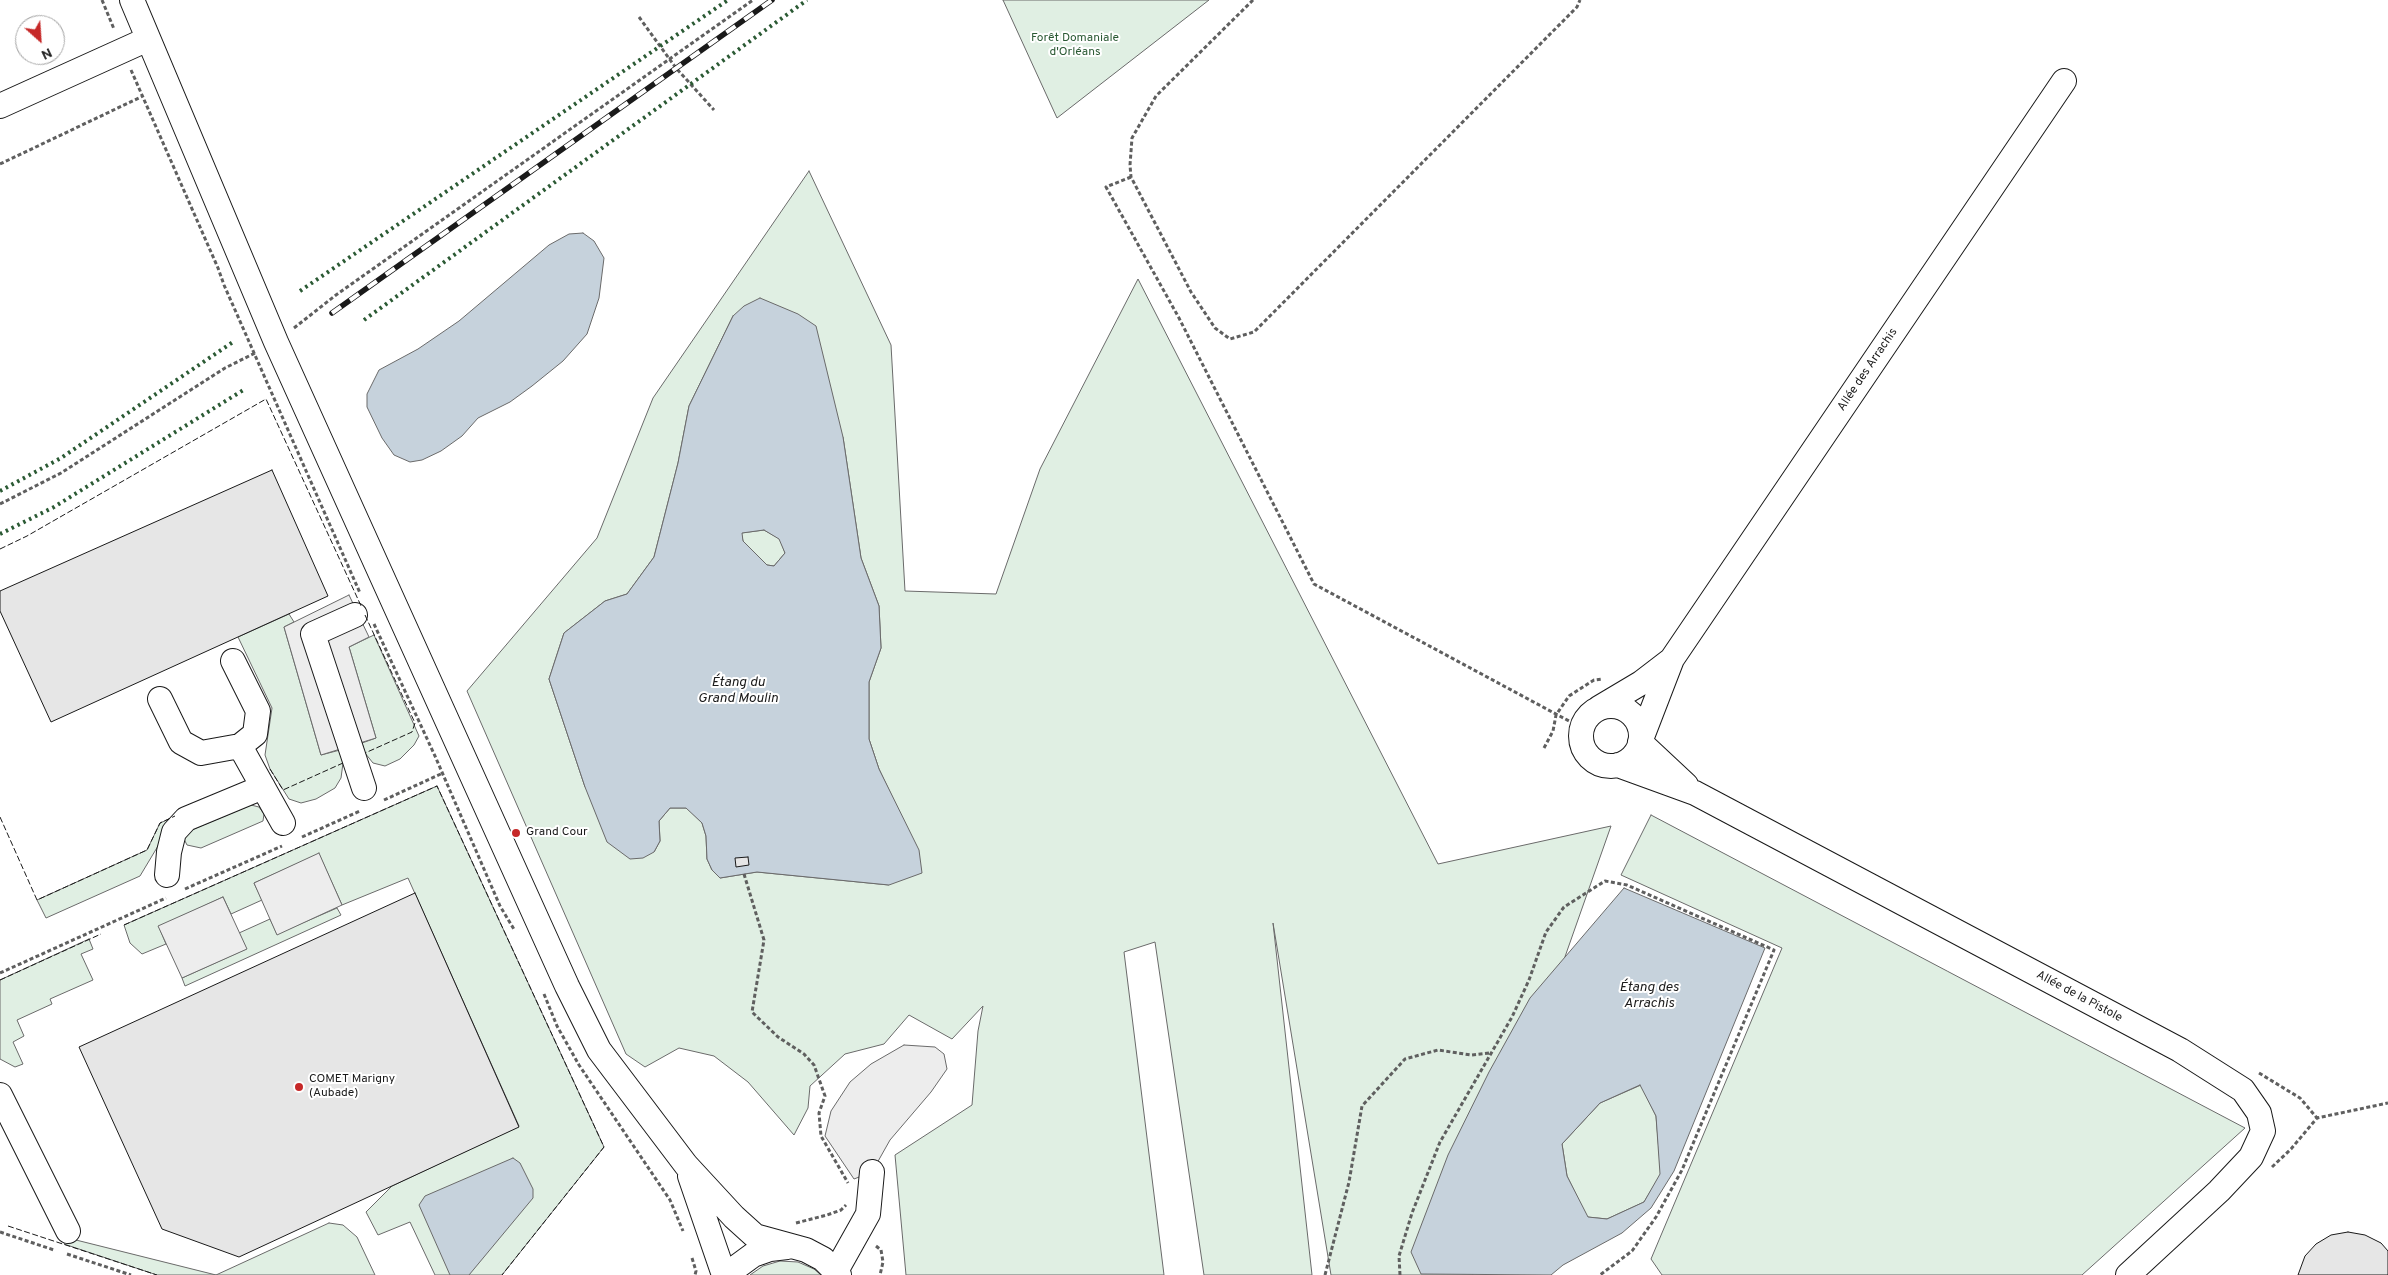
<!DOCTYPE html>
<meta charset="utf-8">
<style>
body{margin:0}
#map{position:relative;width:2388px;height:1275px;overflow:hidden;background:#fff;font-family:Overpass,sans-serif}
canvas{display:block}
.north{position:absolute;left:15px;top:15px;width:50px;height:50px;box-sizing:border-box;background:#fff;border:1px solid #a3a3a3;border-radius:50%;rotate:154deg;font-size:14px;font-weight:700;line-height:20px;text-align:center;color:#1a1a1a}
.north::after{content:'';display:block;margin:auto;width:18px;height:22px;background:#c62828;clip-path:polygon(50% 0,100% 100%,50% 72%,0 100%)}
</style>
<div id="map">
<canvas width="2388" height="1275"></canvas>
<div class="north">N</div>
</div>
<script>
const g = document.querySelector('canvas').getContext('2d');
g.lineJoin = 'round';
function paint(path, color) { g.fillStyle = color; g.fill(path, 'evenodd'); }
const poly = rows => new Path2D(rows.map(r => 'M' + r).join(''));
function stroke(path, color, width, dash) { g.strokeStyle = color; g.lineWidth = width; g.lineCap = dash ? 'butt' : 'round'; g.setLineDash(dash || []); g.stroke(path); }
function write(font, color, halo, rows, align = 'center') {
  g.font = font + ' Overpass,sans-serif'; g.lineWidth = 4; g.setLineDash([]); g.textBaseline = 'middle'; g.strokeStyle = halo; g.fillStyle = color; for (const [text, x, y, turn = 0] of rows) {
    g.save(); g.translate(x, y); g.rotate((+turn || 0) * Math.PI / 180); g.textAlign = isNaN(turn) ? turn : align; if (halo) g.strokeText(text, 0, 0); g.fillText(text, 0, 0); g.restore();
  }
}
const green = poly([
 [1003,0,1209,0,1057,118,1003,0],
 [809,171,891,345,905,591,996,594,1040,469,1138,279,1438,864,1611,826,1466,1238,1473,1275,1331,1275,1273,923,1312,1275,1204,1275,1155,942,1124,952,1164,1275,906,1275,895,1155,972,1105,978,1031,983,1006,952,1039,909,1015,884,1044,845,1054,810,1086,808,1108,794,1135,748,1082,714,1056,679,1048,645,1067,626,1054,467,691,597,538,653,398,809,171],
 [733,316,843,437,861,558,879,606,881,648,869,682,869,739,879,769,898,809,889,885,757,872,720,878,712,870,707,859,706,836,702,823,687,808,670,808,659,821,660,841,654,852,585,787,549,679,564,633,605,601,627,594,654,557,678,463,689,406,733,316],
 [764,530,780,539,785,553,774,566,767,565,743,541,741,533,764,530],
 [289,614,294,622,284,627,321,755,340,750,343,763,341,778,335,788,316,799,301,803,289,799,270,769,265,755,272,708,238,637,289,614],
 [374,635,419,736,414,745,400,759,385,766,373,763,365,753,362,743,376,738,349,647,374,635],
 [437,786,604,1147,502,1275,435,1275,410,1222,378,1235,366,1212,392,1186,519,1126,408,878,342,905,319,854,254,883,262,900,231,914,223,897,159,927,166,944,142,954,130,943,124,925,437,786],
 [251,805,259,807,264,814,263,821,201,848,187,845,184,839,189,831,251,805],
 [1651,815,2245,1128,2082,1275,1662,1275,1651,1259,1782,948,1621,875,1651,815],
 [176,816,140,876,46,918,37,900,147,850,160,823,176,816],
 [337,908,341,915,185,986,182,978,246,949,239,933,270,919,277,934,337,908],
 [89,939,93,949,81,954,93,980,50,999,52,1004,17,1020,24,1036,13,1042,23,1064,15,1067,0,1059,0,980,89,939],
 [1641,1085,1656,1116,1661,1174,1644,1202,1607,1219,1587,1217,1567,1176,1562,1144,1600,1103,1641,1085],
 [329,1223,343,1225,357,1237,375,1275,157,1275,64,1244,68,1238,216,1275,329,1223],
 [780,1261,798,1262,814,1269,821,1275,750,1275,763,1266,780,1261]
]);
paint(green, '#e0efe3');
stroke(green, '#6a6a6a', 1);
const parking = poly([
 [349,595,369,637,349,647,376,738,321,755,284,627,349,595],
 [319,853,342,905,277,935,254,883,319,853],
 [223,897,247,949,182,978,158,926,223,897],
 [904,1045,935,1047,944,1054,947,1069,931,1092,890,1140,872,1172,854,1179,825,1136,831,1111,850,1082,871,1064,904,1045]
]);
paint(parking, '#ededed');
stroke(parking, '#6a6a6a', 1);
const water = poly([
 [583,233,594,241,604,258,599,298,587,334,563,361,532,386,510,402,478,418,462,436,441,451,422,460,410,462,394,455,382,438,367,407,367,394,379,370,418,349,459,321,549,245,569,234,583,233],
 [760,298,798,314,816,326,843,437,861,558,879,606,881,648,869,682,869,739,879,769,919,850,922,873,889,885,757,872,720,878,712,870,707,859,706,836,702,823,686,808,670,808,659,821,660,841,654,852,643,858,630,859,607,842,585,787,549,679,564,633,605,601,627,594,654,557,678,463,689,406,733,316,744,306,760,298],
 [764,530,779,539,785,553,774,566,767,565,743,541,742,533,764,530],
 [1624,888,1765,948,1674,1171,1651,1208,1622,1233,1563,1265,1551,1275,1421,1274,1411,1252,1448,1155,1489,1072,1530,998,1624,888],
 [1640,1085,1656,1116,1660,1174,1644,1202,1607,1219,1588,1217,1567,1176,1562,1144,1600,1103,1640,1085],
 [513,1158,520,1163,533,1189,533,1198,469,1275,450,1275,419,1205,425,1196,513,1158]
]);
paint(water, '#c6d2dc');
stroke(water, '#6a6a6a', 1);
const building = poly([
 [272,470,328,596,51,722,0,611,0,591,272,470],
 [748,857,749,865,736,867,735,858,748,857],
 [415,893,519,1127,239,1257,162,1229,79,1047,415,893],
 [2348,1232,2365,1235,2381,1243,2388,1251,2388,1275,2298,1275,2305,1256,2316,1244,2331,1235,2348,1232]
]);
paint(building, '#e6e6e6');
stroke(building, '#1a1a1a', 1);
const minor = poly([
 [132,0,276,342,567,986,599,1050,686,1165,734,1217,755,1236,806,1250,823,1259,839,1275],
 [0,106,148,39],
 [355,615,313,634,364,788],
 [233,661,258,711,255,734,240,746,283,823],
 [160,699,181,742,201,753,240,746],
 '1581 736a30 30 0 1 1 60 0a30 30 0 1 1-60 0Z',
 [1599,708,1641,683,1671,660],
 [1618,765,1695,793,2180,1050,2243,1090,2259,1113,2263,1131,2251,1157,2219,1191,2128,1275],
 [1686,785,1640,742,1672,659,2064,81],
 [167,875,169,852,174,832,186,819,263,787],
 [0,1095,68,1231],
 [690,1176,724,1275],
 [836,1271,868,1214,872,1172],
 [731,1275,738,1266,753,1255,770,1249,787,1247]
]);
stroke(minor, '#1a1a1a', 26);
stroke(poly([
 [102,0,114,29],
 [1253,0,1156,96,1132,138,1130,165,1131,177,1191,292,1215,328,1230,339,1254,332,1577,7,1580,0],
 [639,17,676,68,714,110],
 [131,70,218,268,224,285,360,593],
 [0,164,143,96],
 [1131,177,1106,187,1179,318,1314,584,1582,728],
 [294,328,336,295,753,0],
 [0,504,61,473,225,368,255,353],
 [374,624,435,756,500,906,515,931],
 [1544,748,1553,731,1556,715,1569,696,1594,680,1602,679],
 [384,800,443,773],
 [302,837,360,811],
 [744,874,764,940,752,1012,778,1037,804,1054,814,1065,825,1096,819,1113,821,1136,848,1183],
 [185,889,282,846],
 [0,973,166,898],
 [544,994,557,1026,579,1065,670,1200,683,1231],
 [2259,1073,2300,1098,2317,1118],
 [2272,1167,2291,1149,2317,1118,2388,1103],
 [796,1223,827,1215,841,1210,846,1205],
 [0,1232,54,1250],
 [876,1246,881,1250,883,1262,880,1275],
 [67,1254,131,1275],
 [692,1258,696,1271,695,1275],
 [1325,1275,1349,1182,1362,1106,1405,1059,1438,1050,1471,1055,1490,1053],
 [1400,1275,1399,1256,1412,1213,1440,1142,1512,1017,1529,980,1546,932,1564,907,1605,881,1627,885,1774,950,1682,1170,1656,1217,1632,1251,1600,1275]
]), '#5f5f5f', 3, [4, 2.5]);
stroke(minor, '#fff', 24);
const rail = poly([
 [332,313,772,0]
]);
stroke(rail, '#1a1a1a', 5.5);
stroke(rail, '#fff', 4, [11]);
stroke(poly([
 [300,291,728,0],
 [364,320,807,0],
 [0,491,61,458,233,342],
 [0,534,54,507,245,389]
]), '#2b5a34', 4, [2.5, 4]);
stroke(poly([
 [0,549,27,536,266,399,362,608],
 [365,615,415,723,412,732,365,753],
 [270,769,283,790,343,763],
 [0,817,37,900,147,850,160,823,175,816],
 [124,925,437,786,604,1147,502,1275],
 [0,980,101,934],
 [8,1226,157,1275]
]), '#1a1a1a', 1, [6, 2.5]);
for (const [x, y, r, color] of [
 [516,833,5,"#c62828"],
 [299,1087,5,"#c62828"]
]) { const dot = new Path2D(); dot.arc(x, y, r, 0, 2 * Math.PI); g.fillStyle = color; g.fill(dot); stroke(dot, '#fff', 2); }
write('12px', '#2b5a34', '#fff', [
 ["Forêt Domaniale",1075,39],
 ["d'Orléans",1075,53]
]);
write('12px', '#1a1a1a', '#fff', [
 ["Allée des Arrachis",1868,370,-56],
 ["Allée de la Pistole",2079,997,28]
]);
write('12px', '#1a1a1a', '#fff', [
 ["Grand Cour",526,833],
 ["COMET Marigny",309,1080],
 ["(Aubade)",309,1094]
], 'left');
write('italic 14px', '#1a1a1a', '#fff', [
 ["Étang du",738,683],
 ["Grand Moulin",738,699],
 ["Étang des",1649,988],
 ["Arrachis",1649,1004]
]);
</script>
